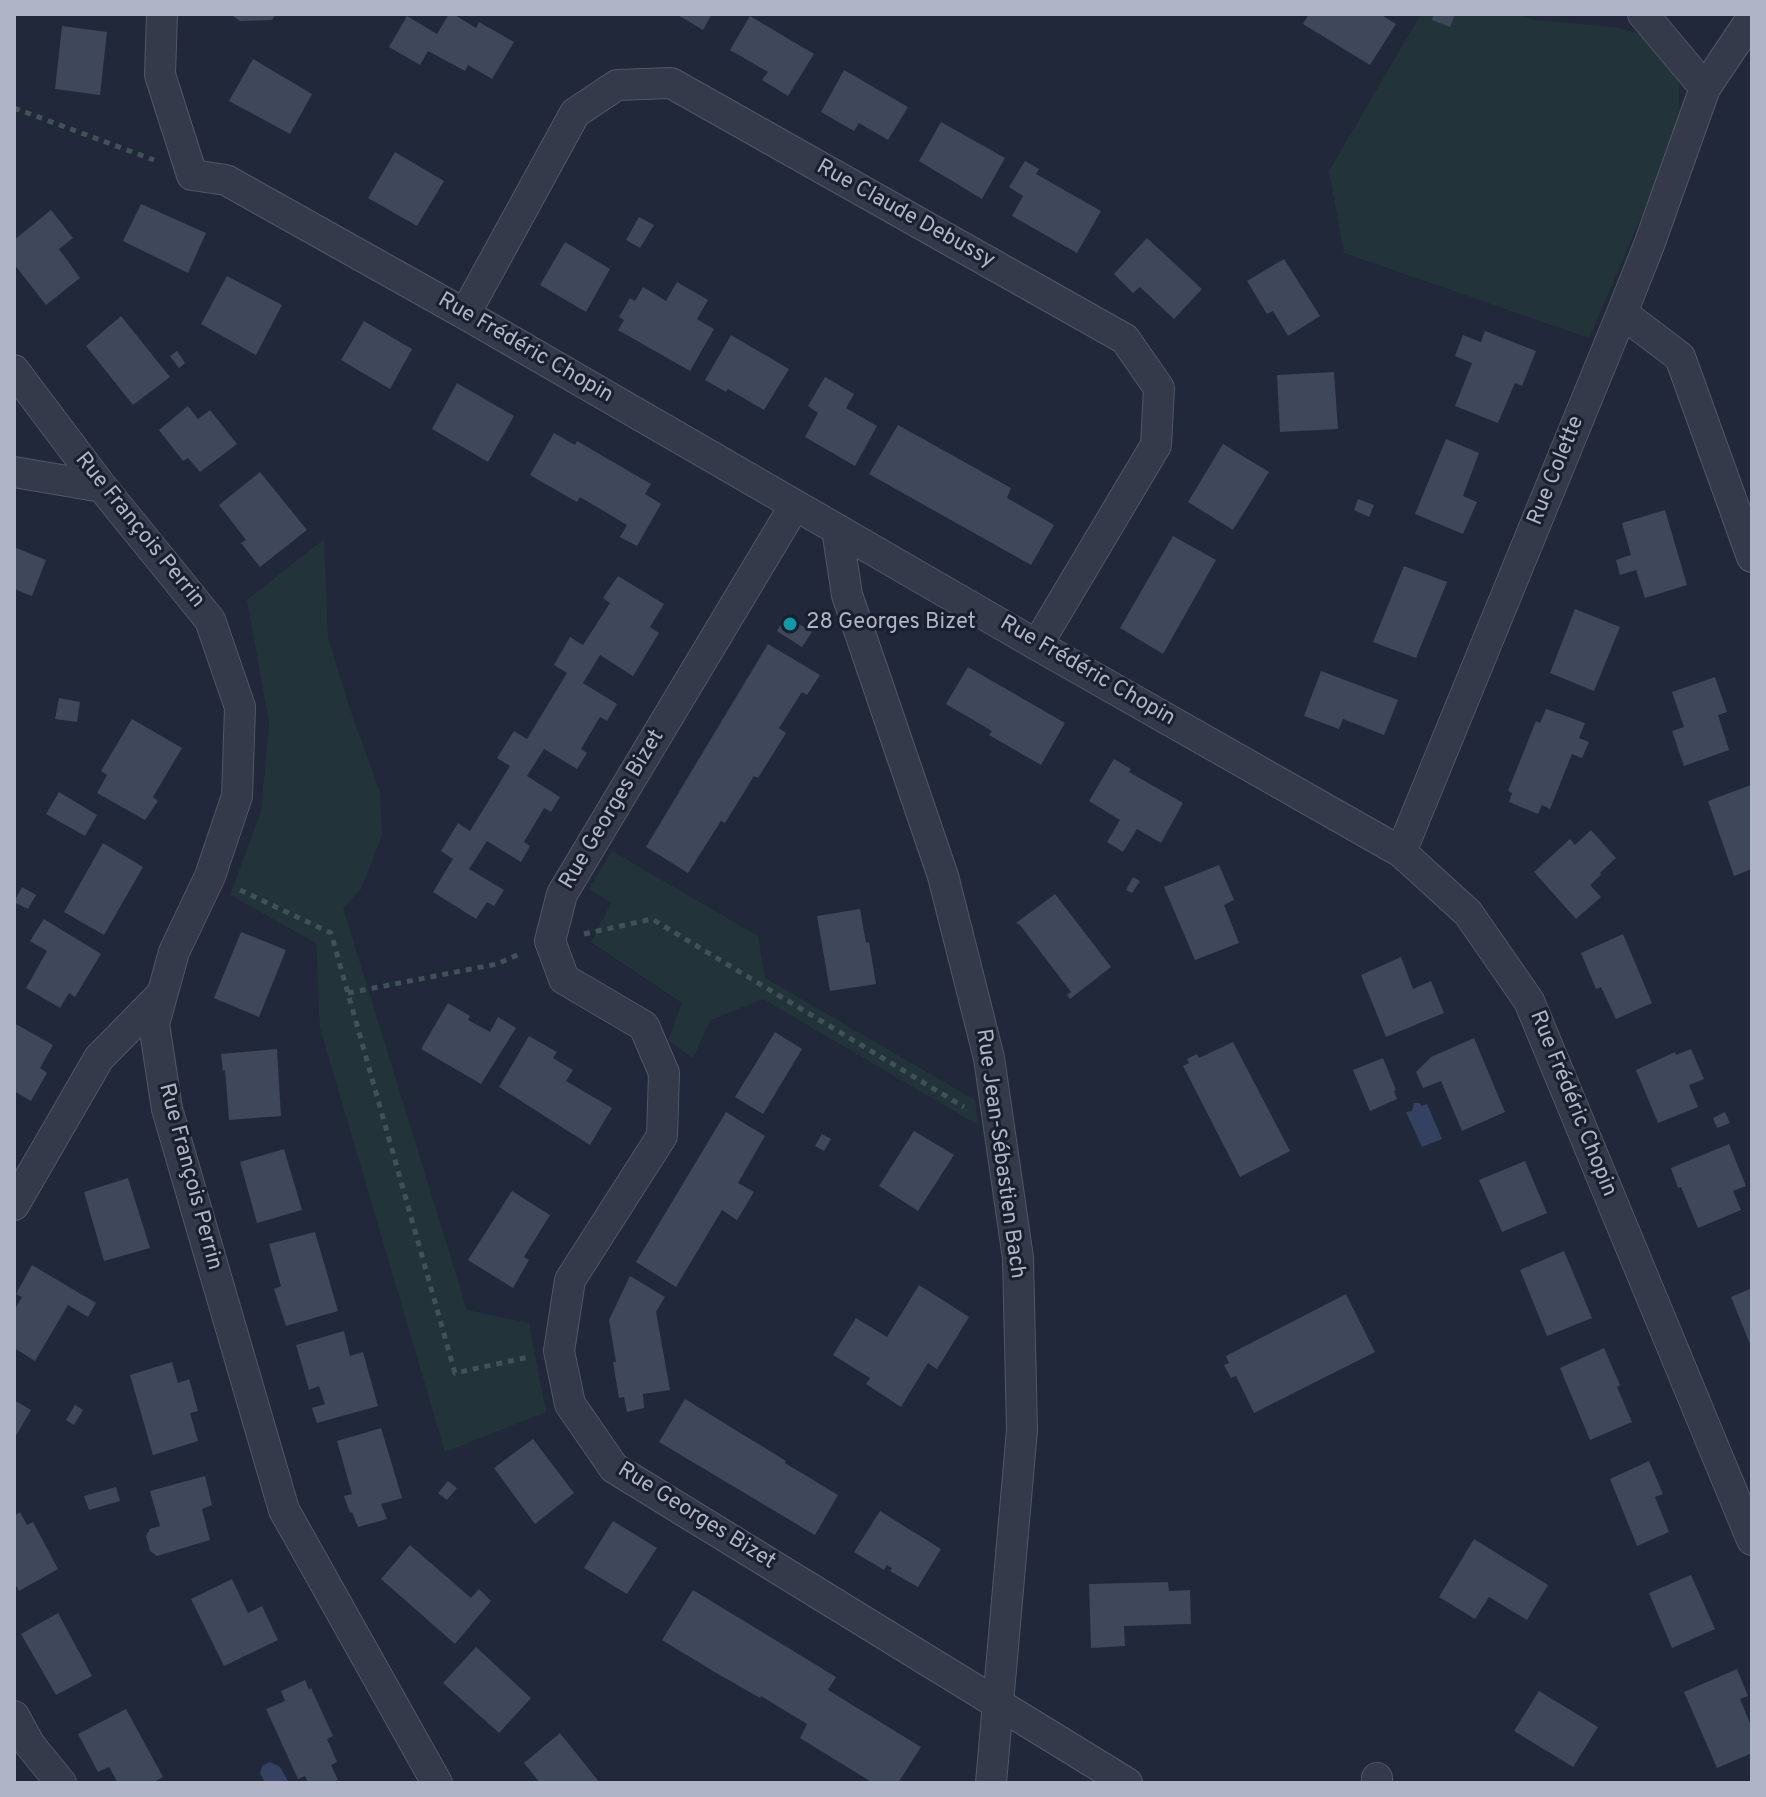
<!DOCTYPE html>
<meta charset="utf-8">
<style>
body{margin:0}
#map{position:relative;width:1766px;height:1797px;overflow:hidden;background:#212839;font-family:Overpass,sans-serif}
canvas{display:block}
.frame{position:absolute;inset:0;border:16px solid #afb4c6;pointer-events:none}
</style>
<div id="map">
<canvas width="1766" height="1797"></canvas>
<div class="frame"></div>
</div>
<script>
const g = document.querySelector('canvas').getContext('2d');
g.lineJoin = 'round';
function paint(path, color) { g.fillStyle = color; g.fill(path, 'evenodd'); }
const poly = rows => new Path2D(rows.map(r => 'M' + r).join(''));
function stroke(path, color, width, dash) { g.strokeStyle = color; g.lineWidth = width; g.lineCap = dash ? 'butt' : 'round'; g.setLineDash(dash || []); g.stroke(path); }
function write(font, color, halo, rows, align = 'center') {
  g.font = font + ' Overpass,sans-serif'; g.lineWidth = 6; g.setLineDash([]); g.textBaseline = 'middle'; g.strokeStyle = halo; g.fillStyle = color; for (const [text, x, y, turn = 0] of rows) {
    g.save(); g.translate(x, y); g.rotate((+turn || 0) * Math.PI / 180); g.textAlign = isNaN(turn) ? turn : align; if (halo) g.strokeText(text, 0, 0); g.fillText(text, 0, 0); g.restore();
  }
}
paint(poly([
 [1421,14,1518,14,1534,20,1614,27,1640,34,1679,78,1680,127,1589,338,1344,253,1329,171],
 [324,539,328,638,352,715,380,792,382,836,361,889,343,908,467,1310,529,1323,546,1412,445,1452,320,1028,316,943,230,895,261,812,269,723,247,600],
 [612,851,758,936,765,978,975,1100,978,1125,763,999,711,1020,693,1058,668,1040,682,1003,591,942,611,903,589,889]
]), '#22343a');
paint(poly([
 [1414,1103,1419,1103,1422,1106,1427,1104,1442,1139,1422,1147,1406,1112,1412,1111],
 [270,1762,280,1767,289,1783,265,1783,260,1773,262,1766]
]), '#344160');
paint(poly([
 [230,14,276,14,272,20,240,21],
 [449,14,453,14,476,28,479,22,514,42,492,79,468,65,465,71,428,51,420,65,389,47,407,16,437,34],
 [676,14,712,14,703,30],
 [1309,14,1380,14,1396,24,1370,65,1303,24],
 [1434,14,1455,14,1450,27,1432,20],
 [750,16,814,54,788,96,762,80,768,72,730,50],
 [62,26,107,32,100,95,55,89],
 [253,59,312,94,290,134,229,101],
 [844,70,908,107,888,140,859,123,854,131,821,112],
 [941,122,1005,158,982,199,919,161],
 [395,152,444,181,417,226,368,198],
 [1025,161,1039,169,1036,174,1101,211,1077,253,1012,216,1023,196,1009,187],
 [141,204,206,233,188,273,123,241],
 [51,210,73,238,59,249,80,278,46,305,14,264,14,240],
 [639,217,654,225,640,248,626,240],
 [1147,238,1202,289,1174,319,1140,287,1133,293,1114,274],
 [565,242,610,269,586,312,540,285],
 [1284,259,1320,316,1288,336,1273,311,1267,314,1247,281],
 [227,276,282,305,256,355,201,324],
 [677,282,708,300,697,319,714,329,690,371,618,330,624,320,619,317,630,298,635,301,643,287,666,301],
 [121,316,170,377,133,405,86,346],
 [364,321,412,349,390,389,341,360],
 [1485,331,1536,351,1522,386,1515,383,1498,423,1455,406,1472,363,1455,356,1463,335,1481,342],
 [731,335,789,369,764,410,728,389,726,392,705,380],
 [177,351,185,363,179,368,170,356],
 [1334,372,1338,429,1280,432,1277,375],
 [825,377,854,394,846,408,877,426,855,466,805,437,818,413,808,406],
 [457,383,514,416,488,462,432,429],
 [188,406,198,419,210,410,237,444,200,472,188,458,183,461,159,430],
 [898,425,1011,488,1007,498,1054,525,1031,565,869,474],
 [554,433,575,445,577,441,651,484,645,494,661,504,637,546,620,537,627,525,580,497,577,502,530,475],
 [1446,439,1479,453,1463,496,1477,502,1463,534,1415,514],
 [1223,444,1269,472,1233,530,1188,502],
 [260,472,307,530,260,567,241,543,246,540,219,505],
 [1358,499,1374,505,1369,517,1354,510],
 [1665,510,1687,585,1645,598,1636,570,1620,575,1616,560,1631,555,1622,523],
 [1173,536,1216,560,1163,654,1120,628],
 [14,547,46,560,32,596,14,589],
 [1404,566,1447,582,1416,658,1373,642],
 [618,576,664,604,650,627,659,633,633,676,600,655,583,683,617,704,607,721,600,717,581,749,587,753,577,769,544,749,527,776,560,797,551,812,544,808,524,842,530,846,521,862,487,841,469,869,504,890,494,906,487,902,476,919,433,892,453,859,441,851,458,823,470,831,510,766,497,758,514,731,527,739,567,673,554,665,570,637,583,645,610,603,603,598],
 [1575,609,1620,627,1594,691,1550,673],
 [786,616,812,632,802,647,777,631],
 [768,644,820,675,807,695,802,692,779,728,786,733,758,778,754,776,725,823,721,821,688,873,646,847],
 [968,667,1065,723,1041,765,989,735,992,731,946,704],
 [1321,671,1398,700,1384,735,1343,719,1339,729,1304,716],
 [1715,677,1727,712,1718,715,1729,750,1684,766,1672,731,1684,727,1672,692],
 [59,698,80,702,77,722,55,719],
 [1546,709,1585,723,1579,738,1589,742,1582,758,1572,754,1550,809,1542,805,1538,814,1509,802,1512,793,1508,791,1536,721,1540,723],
 [132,719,182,748,153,797,158,801,145,820,97,793,107,775,101,771],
 [1114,759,1131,769,1129,772,1183,803,1161,843,1137,829,1123,852,1107,842,1120,820,1089,801],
 [1751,785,1752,869,1734,876,1708,801],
 [59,792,97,815,85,836,46,814],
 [1591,830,1616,858,1600,873,1601,875,1590,885,1601,897,1576,919,1534,872,1570,839,1575,845],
 [103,843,143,867,104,935,64,912],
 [1219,865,1234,900,1224,905,1239,943,1195,960,1164,887],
 [1133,877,1140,881,1132,893,1126,890],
 [22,887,36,895,28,909,14,902],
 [1055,894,1111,967,1070,999,1067,995,1071,992,1020,925,1016,923],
 [860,909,866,943,869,942,876,984,830,991,817,916],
 [44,919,101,954,75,997,69,993,60,1008,26,988,47,951,30,941],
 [241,932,286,950,259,1017,214,998],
 [1623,934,1652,1003,1616,1019,1601,987,1596,989,1581,953],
 [1401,957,1413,989,1431,981,1444,1013,1386,1037,1361,975],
 [448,1003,470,1016,468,1020,490,1032,498,1017,516,1028,481,1084,421,1049],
 [14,1023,53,1045,40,1068,47,1073,31,1101,14,1091],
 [775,1032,802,1049,763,1114,735,1097],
 [529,1036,557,1052,553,1058,573,1070,566,1081,612,1108,590,1145,499,1087],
 [1474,1038,1505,1112,1462,1131,1441,1081,1423,1088,1416,1072,1431,1057],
 [1233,1042,1290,1151,1240,1177,1183,1066,1189,1063,1187,1059,1197,1054,1199,1058],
 [277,1049,281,1116,229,1120,225,1070,223,1071,221,1054],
 [1691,1049,1704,1079,1689,1085,1698,1107,1658,1123,1636,1070,1675,1052,1676,1055],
 [1383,1058,1396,1090,1394,1091,1397,1099,1370,1111,1353,1070],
 [726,1112,765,1136,738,1183,754,1192,737,1220,722,1210,676,1287,636,1262],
 [1725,1112,1730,1123,1717,1128,1713,1118],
 [914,1131,954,1155,918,1211,879,1186],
 [822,1134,831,1139,824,1151,815,1146],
 [1729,1144,1746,1186,1733,1191,1741,1210,1698,1228,1681,1187,1678,1188,1671,1168],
 [284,1149,302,1210,257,1223,240,1162],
 [1525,1161,1547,1213,1502,1232,1479,1180],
 [128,1178,150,1248,104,1261,84,1192],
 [512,1191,550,1215,524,1257,529,1260,513,1288,468,1260],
 [315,1232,338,1311,286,1326,274,1289,281,1286,269,1244],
 [1564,1251,1592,1318,1547,1336,1520,1270],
 [32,1265,96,1303,88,1317,68,1305,35,1361,14,1348,14,1311,22,1297,16,1294],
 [630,1276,665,1297,656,1312,670,1390,643,1394,644,1408,627,1412,624,1397,619,1398,613,1362,616,1362,609,1320],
 [919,1285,969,1317,937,1369,928,1363,901,1407,866,1384,870,1378,833,1355,856,1318,887,1337],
 [1752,1288,1752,1349,1731,1297],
 [1346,1294,1375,1352,1254,1413,1236,1376,1231,1378,1224,1365,1229,1363,1226,1356],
 [344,1331,350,1356,363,1352,378,1406,317,1423,312,1408,325,1404,319,1386,309,1390,296,1345],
 [1604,1348,1620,1385,1617,1387,1632,1422,1590,1440,1560,1368],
 [172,1362,178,1383,189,1379,198,1411,190,1413,198,1441,153,1455,130,1375],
 [685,1399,786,1461,785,1463,838,1495,815,1535,659,1442],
 [14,1400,31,1410,14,1439],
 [75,1405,83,1410,74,1425,66,1420],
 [381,1428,402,1498,381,1504,387,1519,358,1527,352,1512,350,1513,344,1496,352,1494,337,1441],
 [533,1439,574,1493,535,1524,494,1468],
 [1649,1461,1663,1494,1655,1497,1669,1532,1637,1546,1610,1479],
 [205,1476,212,1505,202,1509,210,1540,157,1556,150,1551,146,1536,150,1529,160,1526,150,1491],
 [448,1481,457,1488,447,1500,438,1493],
 [116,1487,120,1501,89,1510,84,1496],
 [880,1511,941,1549,918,1587,890,1571,892,1568,887,1565,884,1570,854,1552],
 [20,1512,27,1525,33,1522,58,1569,19,1591,14,1582,14,1516],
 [613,1521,657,1548,627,1594,584,1568],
 [1474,1539,1548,1585,1527,1620,1489,1597,1475,1619,1439,1597],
 [410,1545,471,1598,479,1589,491,1601,455,1644,381,1579],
 [1691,1575,1715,1629,1672,1648,1649,1593],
 [232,1579,248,1613,262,1606,278,1640,224,1666,191,1599],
 [1168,1582,1169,1591,1190,1590,1191,1624,1124,1626,1125,1646,1091,1648,1089,1584],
 [693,1590,836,1677,828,1690,921,1747,898,1783,873,1783,800,1738,807,1724,761,1696,760,1698,713,1671,662,1640],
 [58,1613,92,1676,56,1695,21,1634],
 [476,1647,531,1698,499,1733,443,1683],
 [1737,1669,1748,1696,1740,1699,1752,1728,1752,1753,1717,1768,1684,1692],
 [305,1680,309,1690,311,1688,333,1736,327,1739,337,1762,331,1765,338,1780,331,1783,308,1783,305,1776,298,1779,266,1709,285,1701,281,1691],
 [1539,1691,1598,1727,1573,1767,1514,1731],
 [126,1709,163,1777,152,1783,118,1783,109,1767,98,1772,78,1734],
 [560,1733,600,1783,540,1783,524,1763]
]), '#3f475b');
const street = poly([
 [162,14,160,75,192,175,226,180,465,314,1037,645,1401,852,1468,913,1529,1001,1752,1540],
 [1643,14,1705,88,1752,18],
 [1622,313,1680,357,1752,557],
 [465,314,575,113,617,85,671,83,1125,339,1159,388,1156,445,1037,645],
 [14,370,102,487,210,620,240,707,237,796,210,876,174,952,154,1024,167,1109,284,1510,437,1783],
 [14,472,102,487],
 [795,505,562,894,550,941,564,979,644,1026,664,1073,662,1136,570,1280,559,1351,570,1404,614,1468,1127,1783],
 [837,529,847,595,943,876,989,1058,1018,1258,1022,1430,991,1783],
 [1401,852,1622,313,1649,245,1705,88],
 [14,1205,99,1058,161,995],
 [14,1716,30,1745,61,1783],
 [1377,1778,1377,1783]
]);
stroke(street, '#525767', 32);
stroke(poly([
 [14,108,154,160],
 [240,890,331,933,455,1373,529,1357],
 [584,934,652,919,964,1107],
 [348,993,497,964,522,953]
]), '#405157', 5, [6, 6]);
stroke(street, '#343a49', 30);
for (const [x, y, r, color] of [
 [790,624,8,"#0f9aa8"]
]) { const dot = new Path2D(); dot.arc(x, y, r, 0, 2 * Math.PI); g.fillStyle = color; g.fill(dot); stroke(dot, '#1a1f2e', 3); }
write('22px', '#afb4c6', '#1a1f2e', [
 ["Rue Claude Debussy",905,215,29],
 ["Rue Frédéric Chopin",525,349,30],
 ["Rue Colette",1557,471,-68],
 ["Rue François Perrin",139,531,51],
 ["Rue Frédéric Chopin",1087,672,30],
 ["Rue Georges Bizet",613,810,-59],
 ["Rue Frédéric Chopin",1572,1104,68],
 ["Rue Jean-Sébastien Bach",999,1154,82],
 ["Rue François Perrin",189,1177,75],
 ["Rue Georges Bizet",696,1517,32]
]);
write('22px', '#afb4c6', '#1a1f2e', [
 ["28 Georges Bizet",806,624]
], 'left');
</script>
